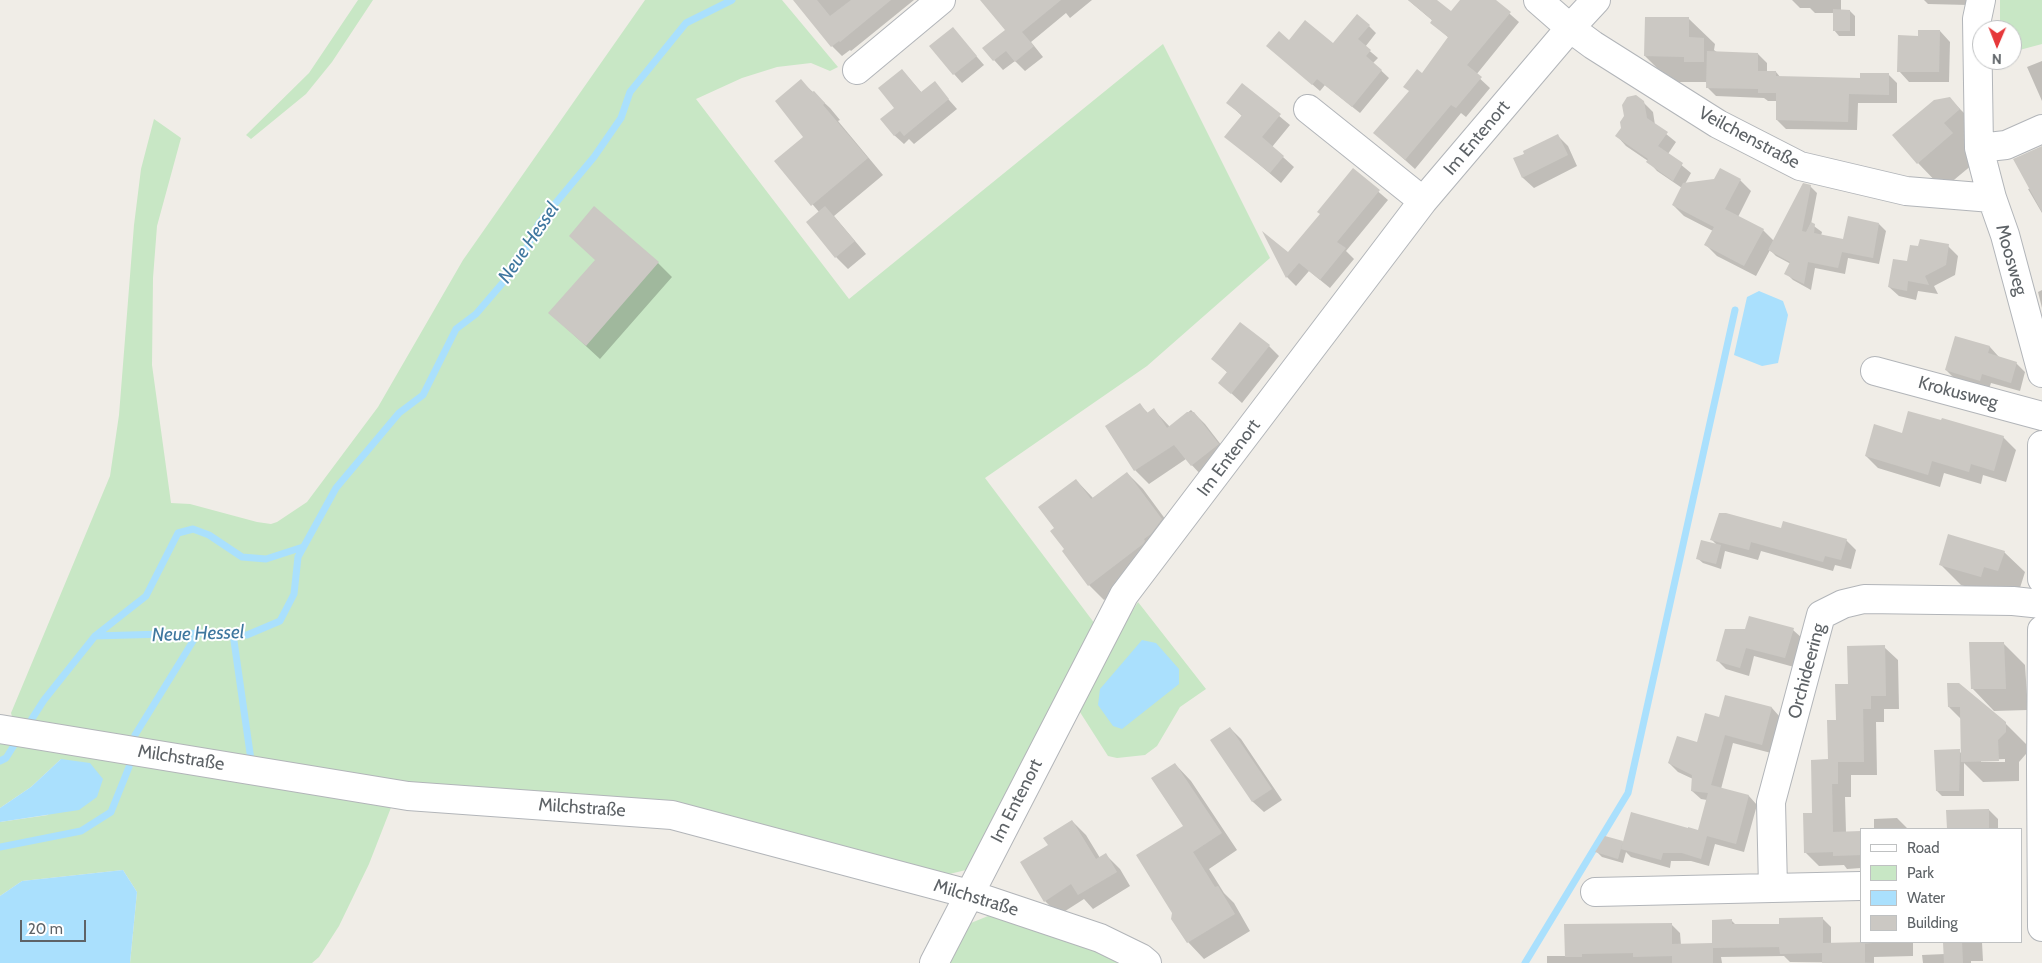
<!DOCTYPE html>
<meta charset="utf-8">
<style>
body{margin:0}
#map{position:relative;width:2042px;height:963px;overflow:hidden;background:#f0ede7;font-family:Cabin,sans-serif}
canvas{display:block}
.legend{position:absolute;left:1860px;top:828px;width:162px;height:115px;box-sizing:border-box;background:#fff;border:1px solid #bfc1c2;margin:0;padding:6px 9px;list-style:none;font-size:15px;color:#5e6367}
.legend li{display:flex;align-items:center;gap:10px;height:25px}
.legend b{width:25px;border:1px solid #bfc1c2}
.north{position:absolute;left:1972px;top:20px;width:50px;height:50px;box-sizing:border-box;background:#fff;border:1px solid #bfc1c2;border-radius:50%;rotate:181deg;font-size:14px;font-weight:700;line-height:20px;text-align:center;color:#5e6367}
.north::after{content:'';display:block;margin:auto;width:18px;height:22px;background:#e6383a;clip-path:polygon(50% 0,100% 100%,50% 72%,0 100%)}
.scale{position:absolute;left:20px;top:920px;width:66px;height:22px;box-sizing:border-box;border:2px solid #5e6367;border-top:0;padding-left:6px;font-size:15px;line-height:18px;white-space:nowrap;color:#5e6367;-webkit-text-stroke:4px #fff;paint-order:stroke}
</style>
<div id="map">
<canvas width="2042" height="963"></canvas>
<ul class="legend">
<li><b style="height:6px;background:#fff"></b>Road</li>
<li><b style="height:14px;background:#c8e7c5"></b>Park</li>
<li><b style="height:14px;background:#aae0fd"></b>Water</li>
<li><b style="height:14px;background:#cbc8c3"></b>Building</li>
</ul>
<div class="north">N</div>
<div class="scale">20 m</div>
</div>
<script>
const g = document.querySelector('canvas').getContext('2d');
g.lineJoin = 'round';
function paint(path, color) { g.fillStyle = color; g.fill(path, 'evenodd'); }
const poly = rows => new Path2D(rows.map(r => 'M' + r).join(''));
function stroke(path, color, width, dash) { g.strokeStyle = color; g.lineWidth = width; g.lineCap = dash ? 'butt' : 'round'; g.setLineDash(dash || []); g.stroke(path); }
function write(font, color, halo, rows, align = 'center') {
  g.font = font + ' Cabin,sans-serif'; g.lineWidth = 4; g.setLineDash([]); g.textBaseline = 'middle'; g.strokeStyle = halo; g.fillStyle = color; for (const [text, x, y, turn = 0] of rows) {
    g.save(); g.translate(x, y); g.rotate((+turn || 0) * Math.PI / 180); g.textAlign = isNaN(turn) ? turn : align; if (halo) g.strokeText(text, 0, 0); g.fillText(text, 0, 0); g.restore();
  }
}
paint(poly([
 [358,0,373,0,332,62,306,94,251,139,246,135,309,73],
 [645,0,782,0,838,67,830,71,811,63,777,67,742,78,696,99,849,299,1163,44,1270,258,1147,366,985,478,1095,624,966,870,937,877,667,805,408,788,13,720,11,713,110,476,119,415,134,225,141,169,154,119,181,138,157,226,153,278,152,365,171,503,190,504,257,522,271,524,277,522,307,502,378,407,463,260],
 [2000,0,2042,0,2042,44,2012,52,2012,30,2000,30],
 [1138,602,1206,689,1180,707,1157,746,1145,755,1117,758,1108,756,1078,709,1114,640],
 [0,739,392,805,369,864,339,926,319,957,312,963,130,963,137,892,123,870,22,881,0,896,0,822,48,815,61,759,31,787,0,808],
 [993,914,1109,953,1125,963,947,963,966,925]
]), '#c8e7c5');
paint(poly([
 [1759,291,1783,301,1788,315,1778,363,1762,366,1734,355,1747,297],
 [1142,640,1156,643,1179,669,1179,684,1122,729,1113,726,1098,705,1100,689],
 [61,759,90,763,103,779,97,797,79,810,0,822,0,808,31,787],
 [123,870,137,892,130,963,0,963,0,896,22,881]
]), '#aae0fd');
paint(poly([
 [806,0,914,0,851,51,850,50,842,56,832,46],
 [988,0,1092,0,1070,18,1066,13,1031,42,1043,57,1025,71,1015,61,1003,70,994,60,1006,30],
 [1408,0,1435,0,1451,13,1462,0,1494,0,1519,22,1476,75,1490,88,1466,117,1461,113,1415,169,1375,133,1410,91,1449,38,1432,23,1433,21],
 [1792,0,1841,0,1841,11,1850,11,1855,16,1855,36,1839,36,1834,30,1835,13,1815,13,1810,8,1800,8],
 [1924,0,1968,0,1968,5,1928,4],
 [1689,19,1715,44,1714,50,1718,53,1758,54,1767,63,1767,72,1776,72,1781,78,1861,79,1888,74,1897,83,1897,103,1858,103,1857,130,1786,129,1777,120,1777,101,1768,101,1764,98,1716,96,1708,88,1706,82,1671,82,1645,56],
 [1369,26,1376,33,1365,47,1378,58,1373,63,1389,78,1360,113,1325,85,1320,91,1268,46,1289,41,1334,45],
 [953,29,984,65,962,83,954,74],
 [1940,31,1950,42,1949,82,1909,82,1899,71,1919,37],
 [2042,61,2042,101,2027,67],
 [902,70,922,93,934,83,957,109,914,144,909,139,904,144,894,135,896,108],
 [801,81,830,108,840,120,838,121,883,175,834,216,866,254,848,269,836,257,819,212,776,161,805,137],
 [1242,85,1290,125,1272,147,1294,167,1281,183,1226,136,1242,116,1228,103],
 [1950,99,1976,125,1978,160,1943,189,1918,163],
 [1643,102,1653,112,1655,125,1676,142,1668,154,1691,173,1685,184,1740,180,1751,191,1738,217,1763,230,1774,241,1810,186,1817,193,1811,224,1822,232,1821,236,1844,240,1879,224,1886,231,1879,264,1848,258,1845,274,1815,268,1811,290,1793,280,1786,273,1791,264,1776,256,1770,250,1756,276,1717,256,1706,245,1713,231,1684,216,1673,205,1682,188,1657,171,1648,161,1626,146,1617,136],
 [1558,136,1568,146,1577,166,1534,188,1523,178,1515,159],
 [2042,147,2042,213,2028,189,2031,188],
 [1353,170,1388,200,1346,251,1354,259,1330,288,1309,271,1296,286,1287,277,1266,236,1289,254,1321,214],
 [1948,246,1958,256,1955,275,1934,286,1938,294,1918,291,1916,300,1899,296,1889,287,1919,248],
 [596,260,658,263,672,277,600,359,550,313],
 [2042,290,2042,308,2038,292],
 [1956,337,1990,347,1999,357,2016,363,2025,372,2020,391,1991,383,1989,389,1955,379,1946,370],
 [1269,346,1279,356,1242,403,1220,383,1228,373,1213,359],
 [1139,404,1149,414,1154,410,1170,427,1191,410,1205,424,1232,459,1205,479,1186,459,1149,484,1135,470],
 [1902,434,2003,437,2016,450,2006,482,1983,475,1981,484,1944,473,1940,487,1878,468,1866,456],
 [1127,473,1143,489,1177,535,1159,559,1104,600,1089,585,1066,550,1056,528,1076,480,1093,498],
 [1720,513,1782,529,1846,540,1856,550,1851,569,1835,565,1833,571,1761,551,1758,560,1725,551,1721,569,1703,563,1697,558,1718,546,1712,540],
 [2004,552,2025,572,2019,591,2005,587,2002,596,1961,585,1940,564],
 [1726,630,1793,630,1802,638,1794,667,1754,656,1749,676,1726,669,1718,661],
 [2003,643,2025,665,2028,710,1994,711,1972,688],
 [1884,647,1898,660,1899,709,1884,709,1884,722,1876,722,1877,775,1851,775,1851,797,1845,797,1846,832,1861,832,1861,868,1847,869,1844,865,1819,866,1805,852,1829,760,1837,721,1849,685],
 [1948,685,2005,723,2026,744,2026,754,2019,762,2019,781,1983,782,1964,763,1964,796,1942,796,1937,791,1959,751,1962,754,1962,720,1949,707],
 [2005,759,2005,762,1981,762,1981,760],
 [1726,696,1772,708,1780,717,1771,753,1733,743,1721,789,1749,796,1757,805,1744,852,1715,844,1709,866,1691,861,1671,861,1670,868,1631,857,1626,852,1623,863,1602,857,1597,852,1622,842,1624,843,1699,831,1707,800,1701,799,1692,791,1693,779,1678,772,1669,763,1698,743,1720,718],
 [1230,728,1241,739,1282,800,1264,812,1253,802,1212,741],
 [1175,764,1191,781,1237,850,1209,869,1224,893,1234,903,1250,931,1204,959,1188,942,1185,826],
 [1989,810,1998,819,1998,829,1948,829,1948,811],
 [1897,818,1908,829,1874,829,1874,819],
 [1072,821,1086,835,1100,858,1106,855,1120,869,1130,886,1093,909,1084,899,1059,915,1045,901],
 [1822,918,1831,927,1831,944,1913,942,1913,956,1874,957,1874,963,1790,962,1784,956,1721,957,1722,963,1547,963,1547,956,1566,956,1671,924,1680,933,1681,945,1713,944,1732,921,1737,926,1780,925],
 [1945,942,1982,942,1983,961,1971,961,1971,963,1923,963,1922,955,1945,954]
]), '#0003');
stroke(poly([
 [233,634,251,760],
 [95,636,198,633,247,635,280,621,294,594,298,557,336,488,399,413,423,395,456,329,476,314,518,265,539,223,594,157,621,118,630,92,686,23,732,0],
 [26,728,44,700,95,636,146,596,178,533,193,529,209,535,242,557,266,559,303,547],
 [135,735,198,633],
 [0,761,6,758,18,739],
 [0,847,81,831,111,812,129,767],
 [1525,963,1628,793,1735,310]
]), '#aae0fd', 7);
paint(poly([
 [793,0,817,0,830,16,851,0,891,0,840,42,839,41,831,47],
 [980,0,1061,0,1022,32,1034,46,1015,62,1006,51,993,61,982,48,1005,30],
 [1408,0,1437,0,1451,11,1460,0,1496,0,1511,12,1467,65,1482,77,1456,108,1451,105,1405,160,1373,133,1409,91,1403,87,1417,69,1422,73,1448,37,1430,23,1432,20],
 [1833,9,1850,10,1850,31,1833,31],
 [1357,14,1370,25,1358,39,1371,50,1366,56,1382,70,1352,107,1317,79,1312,85,1266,46,1279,31,1289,40,1305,20,1333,43],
 [1645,17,1689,17,1689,37,1704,38,1704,62,1684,62,1684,57,1644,56],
 [953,27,977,56,953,75,929,46],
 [1918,30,1940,30,1939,72,1897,72,1898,35,1918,36],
 [1707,51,1758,53,1758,71,1776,71,1776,76,1860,78,1860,73,1889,73,1889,95,1849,94,1848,122,1776,120,1776,93,1758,93,1758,89,1706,88],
 [902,69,921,92,935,81,949,99,904,136,900,131,894,136,880,119,894,108,878,88],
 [801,79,812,92,814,91,825,103,823,105,868,158,811,206,774,161,803,137,775,101],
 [1242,83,1281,114,1262,137,1284,156,1270,173,1224,137,1242,115,1226,103],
 [1636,95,1644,101,1647,118,1668,132,1658,146,1683,163,1673,181,1646,162,1648,159,1615,136,1621,128,1620,122,1624,116,1622,105,1627,97],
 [1950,97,1960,109,1944,123,1953,133,1917,164,1892,135,1934,100],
 [1558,134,1568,155,1522,178,1513,158,1524,154,1523,151],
 [2042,146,2042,212,2013,159],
 [1353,168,1380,190,1337,242,1346,248,1320,280,1299,263,1286,278,1262,231,1288,252,1320,214,1317,212],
 [1720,168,1741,179,1725,209,1764,229,1744,266,1704,245,1714,227,1672,205,1683,183,1714,179],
 [1803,183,1811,185,1802,231,1806,232,1811,222,1815,224,1814,233,1843,239,1848,216,1879,223,1873,258,1842,252,1838,268,1808,262,1804,284,1784,274,1790,262,1768,250],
 [594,206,659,262,586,346,548,313,595,260,569,236],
 [825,206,855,241,835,258,806,222],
 [1920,239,1949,244,1946,265,1925,276,1929,285,1908,281,1907,291,1888,287,1893,259,1907,261,1910,245,1918,246],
 [1240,322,1270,345,1231,394,1218,383,1227,372,1211,359],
 [1955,336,1990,346,1988,353,2017,362,2011,383,1982,374,1980,381,1945,370],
 [1140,403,1147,413,1154,408,1167,428,1187,412,1194,412,1219,444,1191,466,1174,445,1134,471,1105,426],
 [1908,411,1941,420,1942,418,2004,436,1994,471,1971,464,1969,472,1932,461,1928,475,1865,456,1874,424,1902,433],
 [1127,472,1162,519,1151,534,1144,539,1145,541,1143,544,1088,586,1062,551,1064,549,1050,531,1054,528,1038,507,1076,479,1091,499],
 [1719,513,1726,513,1781,528,1783,521,1847,539,1841,560,1825,556,1823,562,1751,542,1749,550,1710,540],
 [1948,534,2005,551,1998,571,1984,567,1981,577,1939,565],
 [1701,540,1721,545,1716,564,1696,559],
 [1749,616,1794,628,1785,658,1746,648,1740,668,1716,661,1725,629,1745,629],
 [1969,642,2004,642,2006,689,1971,689],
 [1885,645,1886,696,1871,696,1871,709,1863,709,1864,762,1838,762,1838,784,1832,784,1833,832,1861,831,1861,855,1833,856,1833,852,1804,853,1803,813,1812,813,1811,760,1828,759,1827,720,1836,720,1835,684,1848,684,1847,646],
 [1947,683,1959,683,2006,722,2006,732,1998,740,1999,761,1961,762,1960,707,1948,707],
 [1725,695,1772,707,1762,745,1725,735,1711,785,1749,795,1736,844,1707,836,1701,859,1682,853,1663,853,1661,860,1621,849,1631,812,1688,828,1688,827,1698,830,1708,793,1691,791,1692,775,1668,763,1677,736,1697,742,1705,713,1719,717],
 [1230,727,1272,789,1252,802,1210,740],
 [1960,749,1959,791,1936,791,1934,750],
 [1175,763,1222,833,1193,852,1215,887,1218,886,1235,914,1187,943,1171,919,1172,913,1136,855,1183,826,1151,778],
 [1989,809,1989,829,1947,829,1946,810],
 [1072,820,1096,859,1106,853,1117,872,1078,895,1071,884,1044,902,1020,862,1048,845,1043,838],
 [1605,836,1623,841,1618,859,1595,852],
 [1823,917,1823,943,1865,942,1865,963,1822,963,1822,953,1780,954,1779,947,1713,948,1713,963,1672,963,1672,956,1633,957,1633,953,1582,954,1582,957,1565,957,1564,924,1672,923,1672,944,1712,943,1712,920,1732,919,1732,924,1779,924,1779,918],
 [1943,942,1962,942,1963,963,1944,963]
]), '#cbc8c3');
const minor = poly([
 [1538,0,1570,28,1593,45,1718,124,1800,166,1906,191,1992,198],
 [1981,0,1977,19,1979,148,1992,198,2005,235,2042,373],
 [857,70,941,0],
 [1308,109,1423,201],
 [1979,148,2006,145,2042,129],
 [1875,371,2042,416],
 [2042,445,2042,579],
 [2042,630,2041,767,2042,927],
 [0,729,408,796,672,815,969,894,1100,938,1141,958,1147,963],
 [1773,888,1771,802,1821,615,1843,604,1864,599,2013,601,2042,604],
 [1595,892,1861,886],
 [934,963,1124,595,1423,201,1570,28,1596,0]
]);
stroke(minor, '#b2b5b9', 30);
stroke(minor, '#fff', 28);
write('18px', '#5e6367', '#fff', [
 ["Im Entenort",1477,138,-50],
 ["Veilchenstraße",1749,138,28],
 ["Moosweg",2011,260,74],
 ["Krokusweg",1958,393,15],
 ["Im Entenort",1229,458,-53],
 ["Orchideering",1807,671,-75],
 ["Milchstraße",181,758,9],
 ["Im Entenort",1017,801,-63],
 ["Milchstraße",582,808,4],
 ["Milchstraße",976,898,17]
]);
write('italic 19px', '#3f779f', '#fff', [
 ["Neue Hessel",529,243,-56],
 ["Neue Hessel",198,634,-2]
]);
</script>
